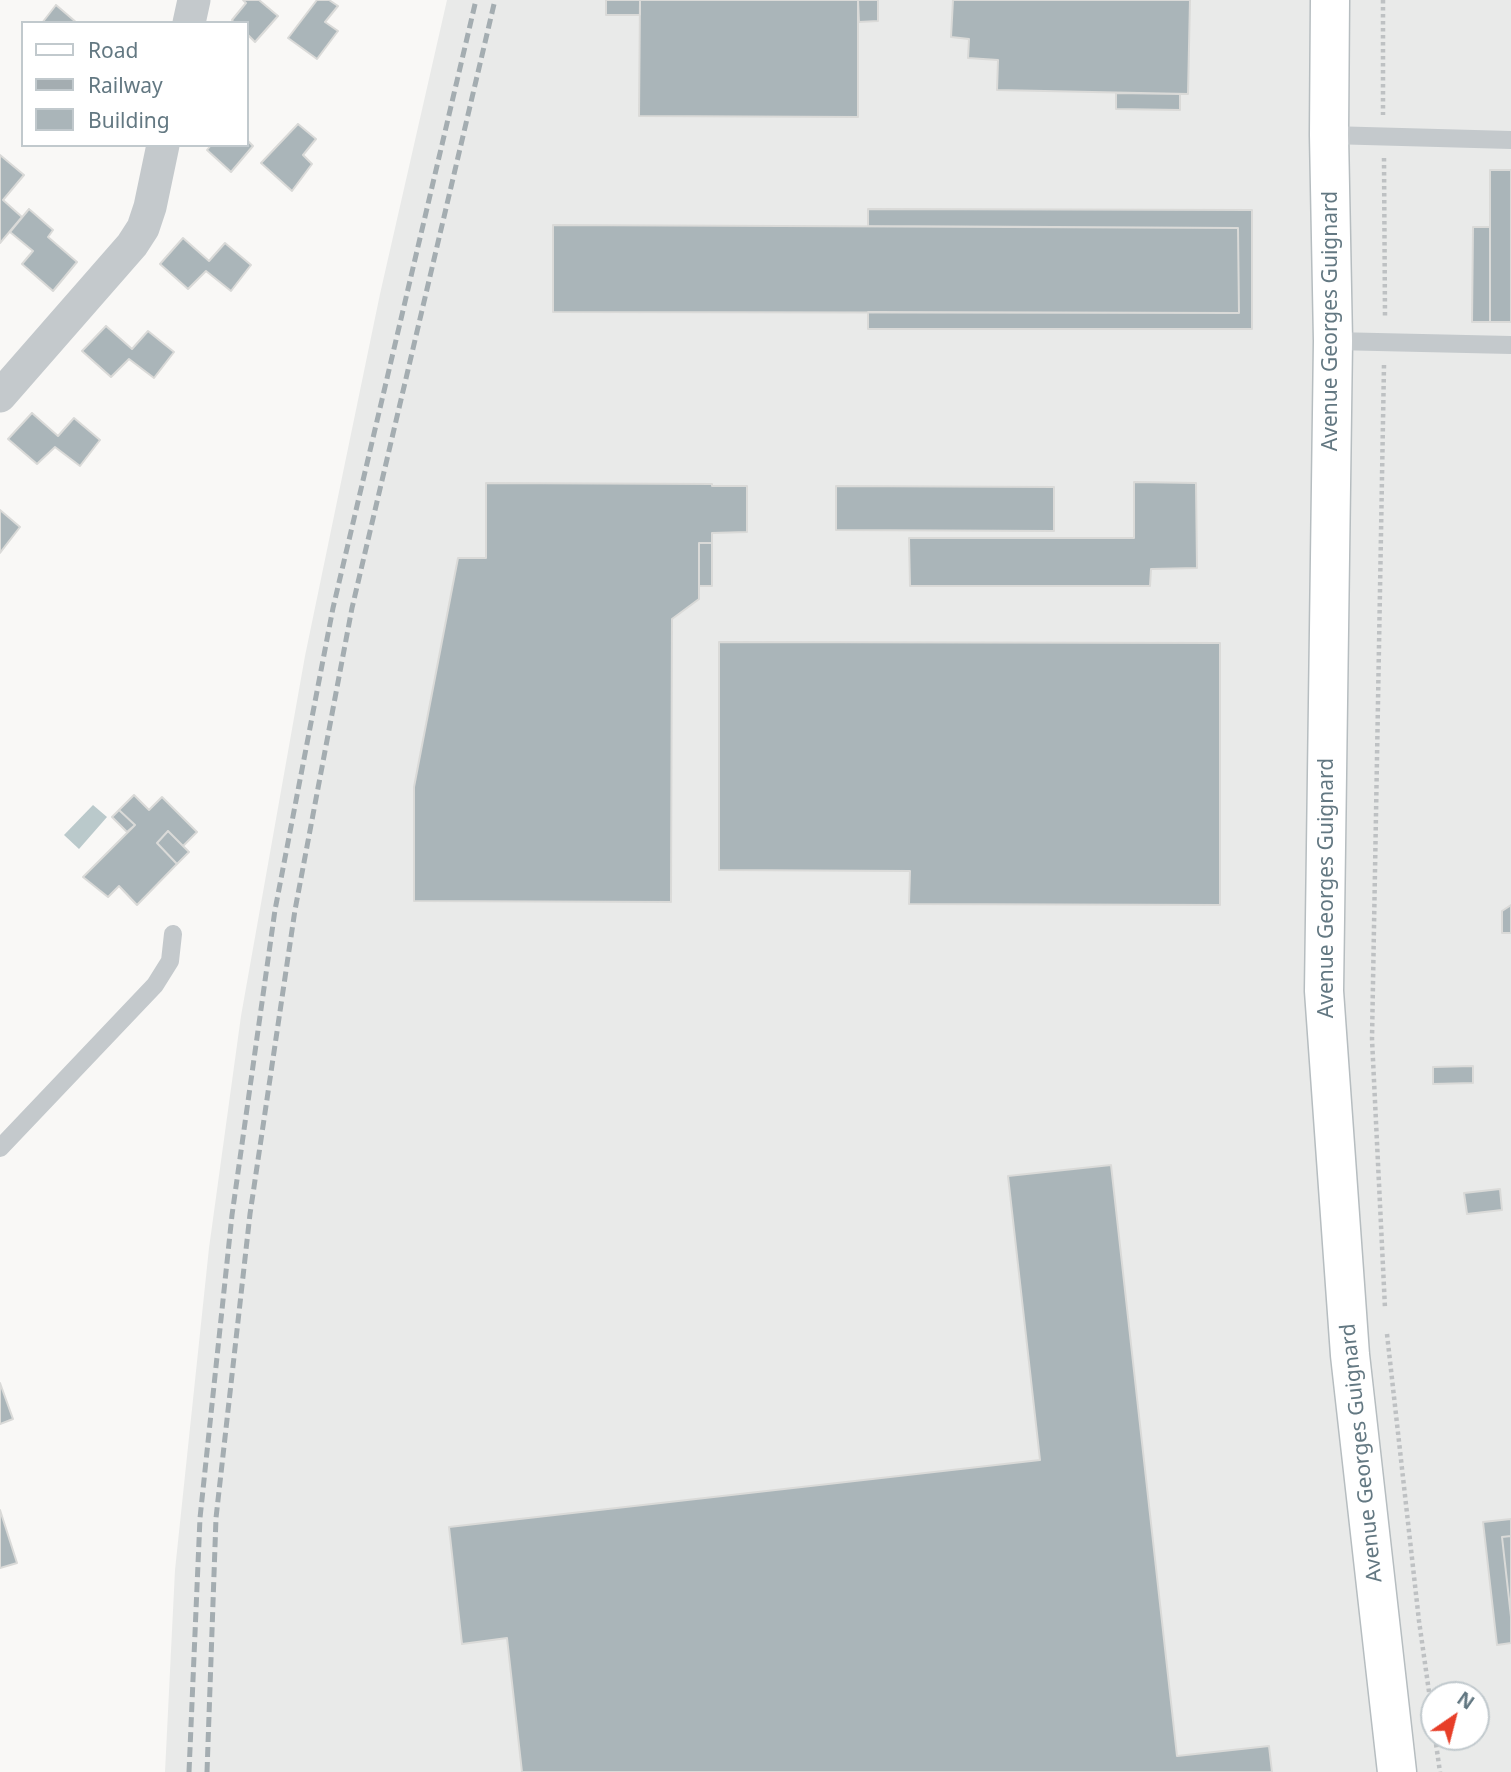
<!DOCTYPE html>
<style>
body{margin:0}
#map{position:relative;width:1511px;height:1772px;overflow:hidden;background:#f9f8f6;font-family:"Noto Sans",sans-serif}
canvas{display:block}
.legend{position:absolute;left:21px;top:21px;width:228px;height:126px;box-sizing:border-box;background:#fff;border:2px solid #c1c9cd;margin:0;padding:9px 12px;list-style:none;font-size:21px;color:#637882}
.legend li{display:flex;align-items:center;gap:14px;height:35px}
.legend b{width:35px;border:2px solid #c1c9cd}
.north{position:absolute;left:1420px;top:1681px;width:70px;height:70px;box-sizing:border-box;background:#fff;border:2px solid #c1c9cd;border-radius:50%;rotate:35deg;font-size:19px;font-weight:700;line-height:28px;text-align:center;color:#637882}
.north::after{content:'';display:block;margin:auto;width:24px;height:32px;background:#e73e28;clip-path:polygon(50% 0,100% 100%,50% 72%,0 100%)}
</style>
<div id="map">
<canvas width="1511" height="1772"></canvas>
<ul class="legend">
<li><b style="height:9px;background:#fff"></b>Road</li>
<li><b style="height:9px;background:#a4adb1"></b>Railway</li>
<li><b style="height:19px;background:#aab5b9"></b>Building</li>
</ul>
<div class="north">N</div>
</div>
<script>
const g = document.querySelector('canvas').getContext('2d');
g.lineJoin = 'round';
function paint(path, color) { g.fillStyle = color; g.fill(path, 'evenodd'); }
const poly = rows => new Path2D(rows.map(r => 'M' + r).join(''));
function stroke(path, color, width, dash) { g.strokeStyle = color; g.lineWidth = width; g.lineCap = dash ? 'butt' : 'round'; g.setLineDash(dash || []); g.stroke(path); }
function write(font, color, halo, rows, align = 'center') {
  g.font = font + ' "Noto Sans",sans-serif'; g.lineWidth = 7; g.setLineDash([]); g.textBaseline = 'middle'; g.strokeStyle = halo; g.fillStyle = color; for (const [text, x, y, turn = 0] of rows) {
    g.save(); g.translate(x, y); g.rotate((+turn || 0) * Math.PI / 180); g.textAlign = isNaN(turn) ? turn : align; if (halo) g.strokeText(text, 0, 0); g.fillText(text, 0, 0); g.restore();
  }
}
paint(poly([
 [447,0,1511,0,1511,1772,165,1772,175,1570,209,1248,241,1016,305,656,380,294],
 [1434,1695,1476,1695,1476,1737,1434,1737]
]), '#e9eae9');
paint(poly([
 [93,805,107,817,79,849,64,835]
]), '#bac9cb');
const building = poly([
 [243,0,259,0,278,16,255,42,247,34,247,23,234,23,232,20,246,3,243,0],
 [317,0,329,0,338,6,325,22,338,31,317,59,288,38,317,0],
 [606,0,640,0,640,15,606,15,606,0],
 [640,0,858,0,858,117,639,116,640,0],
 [858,0,878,0,878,21,859,22,858,0],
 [953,0,1190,0,1188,94,997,90,998,60,968,58,969,39,951,37,953,0],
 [56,5,77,23,42,23,56,5],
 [1116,93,1180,94,1180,110,1116,109,1116,93],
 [298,124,316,139,303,155,312,164,292,191,261,163,298,124],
 [247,140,253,146,231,172,207,150,211,145,247,145,247,140],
 [0,155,24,175,3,200,22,217,0,243,0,155],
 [1490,170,1511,170,1511,322,1490,322,1490,170],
 [29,209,53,230,48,237,77,262,53,291,22,264,33,251,10,232,29,209],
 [868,209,1252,210,1252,329,868,329,868,312,1239,313,1238,228,868,226,868,209],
 [553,225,1238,228,1239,313,553,312,553,225],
 [1473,227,1490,227,1490,322,1472,322,1473,227],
 [183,238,209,261,225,243,251,265,231,291,206,271,188,289,160,264,183,238],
 [106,326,132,349,148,331,174,352,154,378,129,359,111,377,82,351,106,326],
 [32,413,58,436,74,418,100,440,80,466,55,447,37,464,8,439,32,413],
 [1134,482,1196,483,1197,568,1151,569,1150,586,910,586,909,538,1134,538,1134,482],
 [486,483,712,484,712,486,747,486,747,532,712,533,712,543,699,543,699,599,672,619,671,902,414,901,414,787,458,558,486,558,486,483],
 [836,486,1054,487,1054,531,836,530,836,486],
 [0,510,20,527,0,553,0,510],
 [699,543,712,543,712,586,699,586,699,543],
 [719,642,1220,643,1220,905,909,904,910,871,719,870,719,642],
 [134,795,149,810,162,797,197,832,183,846,168,831,157,843,177,864,137,905,119,886,108,897,83,877,135,825,119,810,134,795],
 [119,810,135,825,127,832,112,817,119,810],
 [168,831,189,852,177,864,157,843,168,831],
 [1511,905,1511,933,1502,933,1502,911,1511,905],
 [1473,1066,1473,1083,1433,1084,1433,1067,1473,1066],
 [1111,1165,1177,1756,1269,1746,1272,1772,522,1772,507,1638,462,1644,449,1527,1040,1460,1008,1176,1111,1165],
 [1500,1189,1502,1210,1467,1214,1464,1193,1500,1189],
 [0,1383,13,1419,0,1424,0,1383],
 [0,1510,17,1563,0,1568,0,1510],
 [1511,1519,1511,1536,1502,1537,1511,1617,1511,1643,1497,1645,1483,1522,1511,1519],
 [1511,1536,1511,1617,1502,1537,1511,1536]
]);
paint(building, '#aab5b9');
stroke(building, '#dadad8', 2);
const secondary = poly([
 [1330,0,1329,135,1333,341,1324,991,1350,1355,1397,1772]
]);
stroke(secondary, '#b6bdc0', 41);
stroke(poly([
 [1383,0,1383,115],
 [1384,158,1385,318],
 [1384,365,1372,1039,1385,1308],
 [1387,1334,1419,1621,1434,1727],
 [1435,1737,1440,1772]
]), '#bec1c3', 4.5, [3.5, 3.5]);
stroke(poly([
 [1329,135,1511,140],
 [1333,341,1511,345],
 [0,1148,155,985,170,961,173,934]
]), '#c4c9cc', 18);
stroke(poly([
 [189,23,194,0],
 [0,396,132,245,143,228,150,207,163,145]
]), '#c4c9cc', 33);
stroke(secondary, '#fff', 38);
stroke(poly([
 [189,1772,200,1518,232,1215,275,910,333,608,476,0],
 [207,1772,216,1518,250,1214,295,910,352,608,495,0]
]), '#a4adb1', 5, [10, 5]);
write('21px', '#637882', '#fff', [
 ["Avenue Georges Guignard",1331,321,-90],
 ["Avenue Georges Guignard",1327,888,-90],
 ["Avenue Georges Guignard",1362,1453,-96]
]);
</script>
